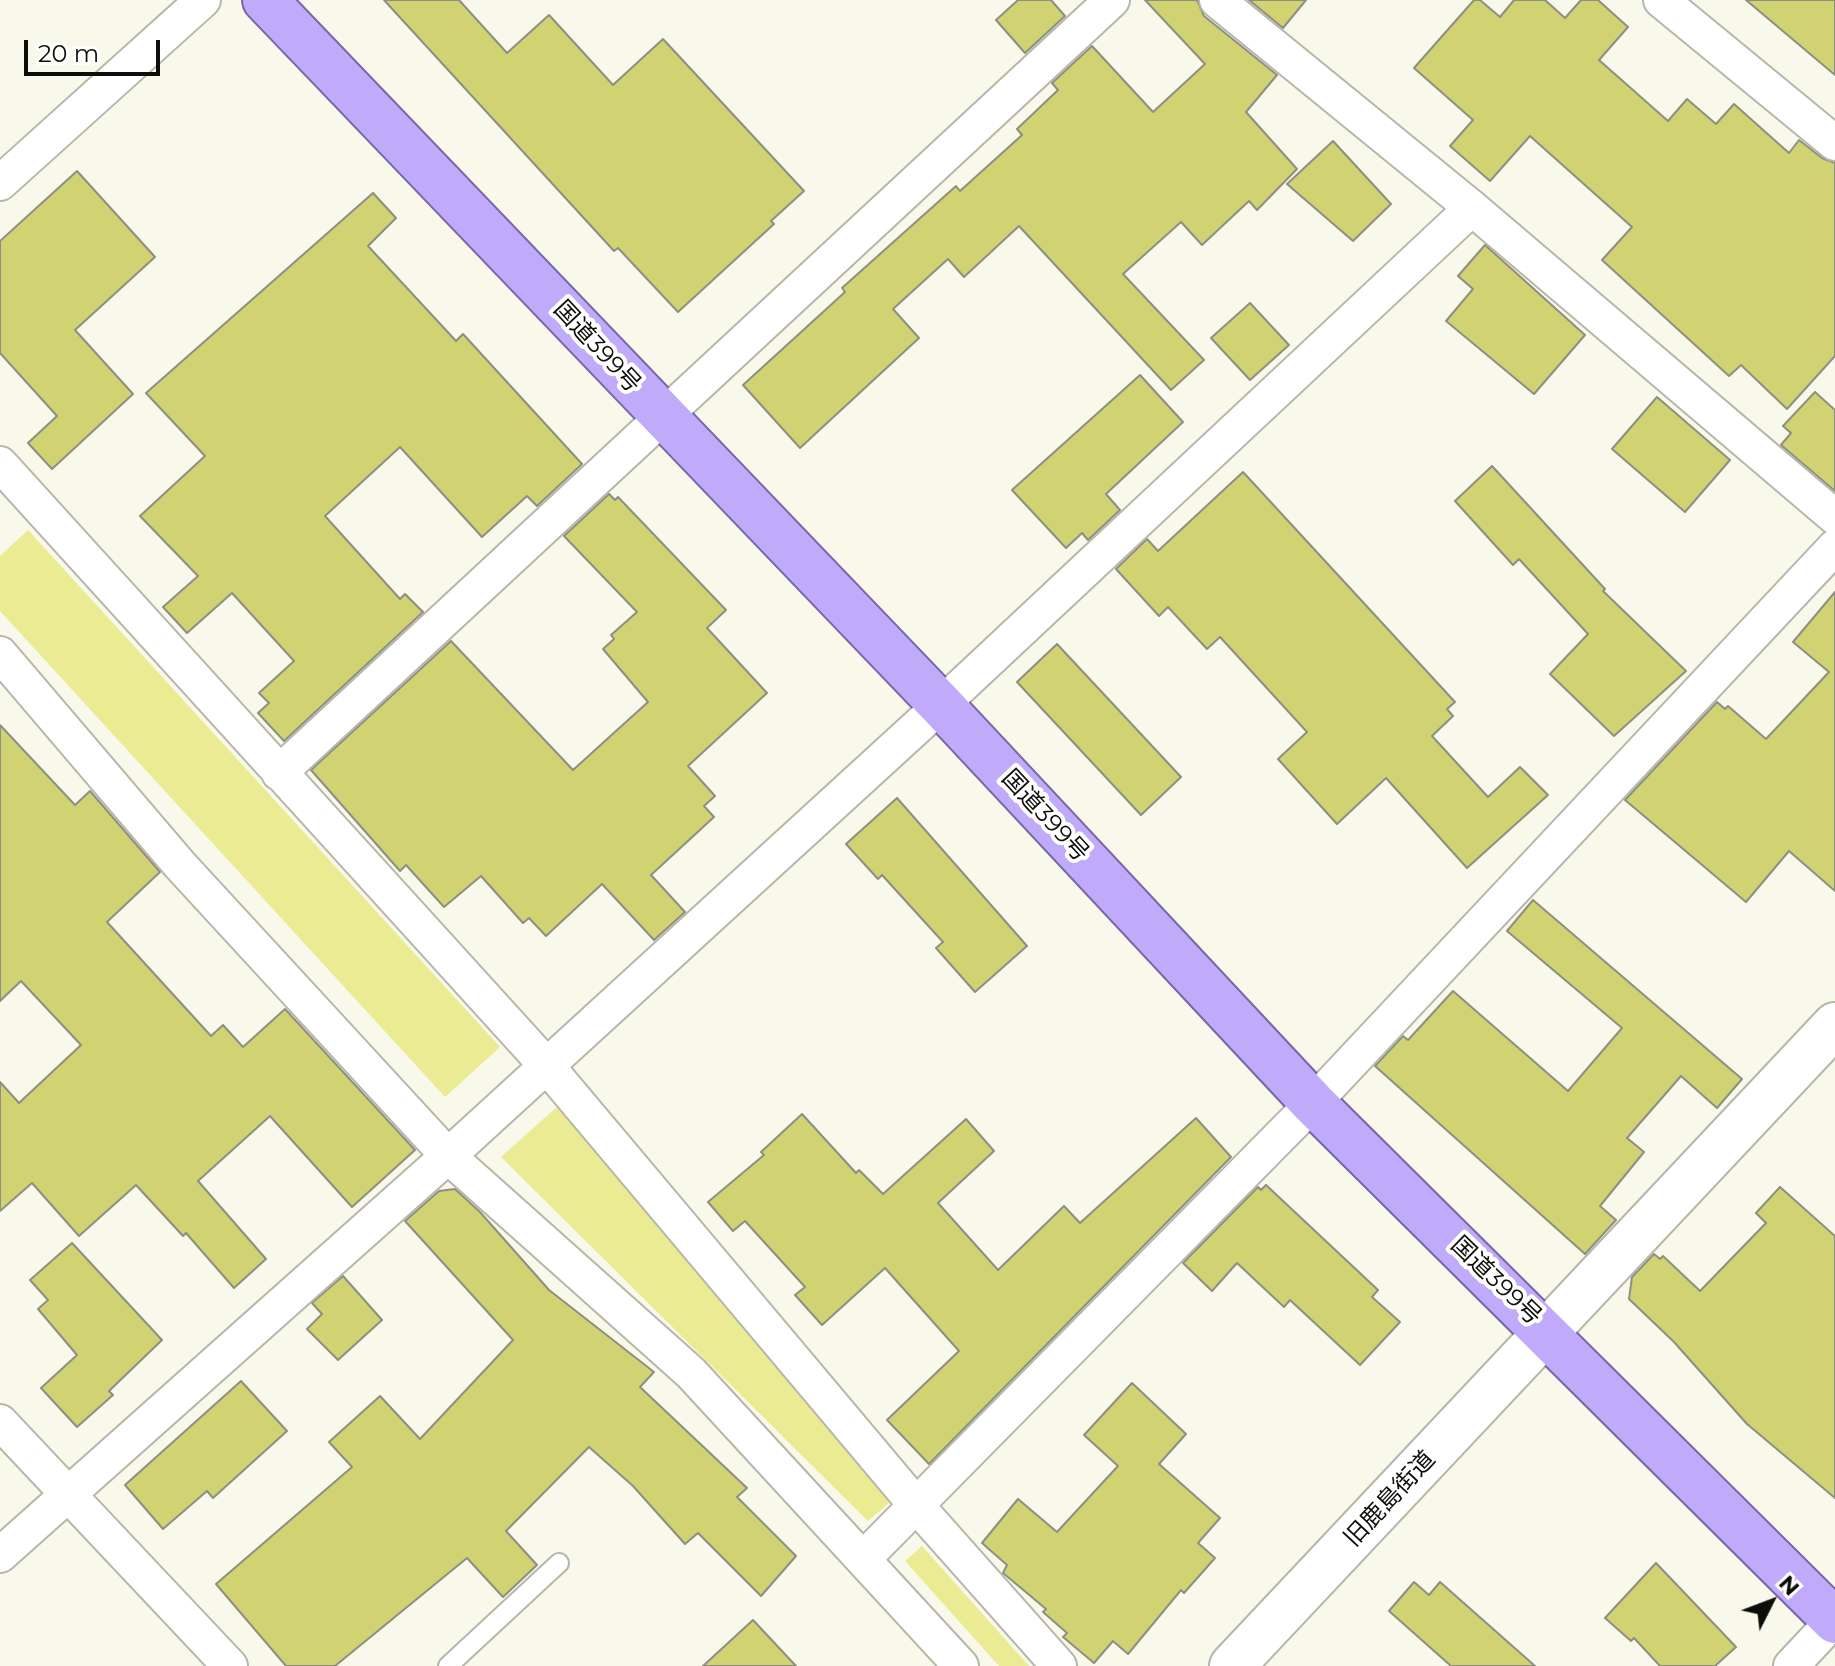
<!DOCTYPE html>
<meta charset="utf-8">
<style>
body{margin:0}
#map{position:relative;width:1835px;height:1666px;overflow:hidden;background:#f8f8eb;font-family:Montserrat,sans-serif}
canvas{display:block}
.north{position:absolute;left:1731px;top:1562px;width:80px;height:80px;-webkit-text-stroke:6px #fff;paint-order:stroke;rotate:48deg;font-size:22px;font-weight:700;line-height:32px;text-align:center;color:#0d0d09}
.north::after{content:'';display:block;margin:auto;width:28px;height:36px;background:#0d0d09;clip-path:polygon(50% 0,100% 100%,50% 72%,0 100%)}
.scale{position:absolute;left:24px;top:40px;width:136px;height:36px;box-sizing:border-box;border:4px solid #0d0d09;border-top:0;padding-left:10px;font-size:24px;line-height:28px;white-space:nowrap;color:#0d0d09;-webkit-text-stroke:6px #fff;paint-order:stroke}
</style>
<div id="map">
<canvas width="1835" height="1666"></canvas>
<div class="north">N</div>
<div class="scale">20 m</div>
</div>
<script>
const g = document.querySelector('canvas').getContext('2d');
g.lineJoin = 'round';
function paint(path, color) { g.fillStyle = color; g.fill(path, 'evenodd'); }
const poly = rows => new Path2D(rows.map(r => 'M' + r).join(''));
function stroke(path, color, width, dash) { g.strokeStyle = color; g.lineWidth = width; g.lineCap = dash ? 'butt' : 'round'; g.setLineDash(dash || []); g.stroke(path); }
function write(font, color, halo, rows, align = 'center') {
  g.font = font + ' Montserrat,"Noto Sans JP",sans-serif'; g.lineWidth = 8; g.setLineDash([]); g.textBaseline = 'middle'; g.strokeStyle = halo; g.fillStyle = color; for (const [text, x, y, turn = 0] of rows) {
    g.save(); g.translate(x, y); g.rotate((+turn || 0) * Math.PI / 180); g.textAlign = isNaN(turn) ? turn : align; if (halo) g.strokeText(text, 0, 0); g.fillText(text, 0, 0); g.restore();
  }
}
paint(poly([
 [28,530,500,1047,445,1097,0,611,0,556],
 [559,1105,895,1498,868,1521,501,1157],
 [922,1546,1029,1666,999,1666,905,1561]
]), '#ebeb93');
const building = poly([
 [384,0,459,0,507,53,549,15,613,85,663,39,804,191,771,221,774,224,678,312,618,248,614,251,384,0],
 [1018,0,1051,0,1065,16,1025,53,996,20,1018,0],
 [1145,0,1197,0,1204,16,1277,75,1246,112,1297,169,1257,210,1249,201,1202,245,1181,222,1123,274,1204,360,1171,390,1019,226,964,277,948,259,893,309,919,338,800,448,743,385,845,292,842,288,956,186,960,191,1022,135,1017,129,1058,90,1052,83,1092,46,1153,112,1205,64,1145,0],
 [1249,0,1306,0,1283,28,1249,0],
 [1474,0,1480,0,1500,17,1514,0,1545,0,1565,18,1581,0,1598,0,1628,27,1599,60,1668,121,1687,99,1716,124,1734,104,1789,153,1799,140,1822,158,1835,163,1835,356,1787,409,1741,365,1729,376,1602,260,1632,227,1530,136,1490,181,1450,146,1473,120,1414,68,1474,0],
 [1746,0,1835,0,1835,75,1746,0],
 [1333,141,1391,204,1353,241,1287,184,1333,141],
 [77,171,155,257,75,330,133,394,52,469,28,443,57,416,0,353,0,241,77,171],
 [373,193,396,218,368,246,456,341,463,334,582,464,537,506,527,496,482,537,400,447,325,516,400,599,405,594,423,612,284,741,258,713,269,703,259,693,294,661,232,593,187,633,163,607,198,576,140,516,205,456,146,393,373,193],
 [1485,245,1585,335,1534,394,1446,321,1473,289,1458,276,1485,245],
 [1250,303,1289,345,1250,380,1211,338,1250,303],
 [1140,375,1183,422,1106,494,1120,510,1088,540,1082,533,1066,548,1012,490,1140,375],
 [1815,392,1835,410,1835,491,1781,445,1791,433,1783,426,1815,392],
 [1657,397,1730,460,1685,512,1612,449,1657,397],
 [1492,466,1605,589,1603,591,1686,671,1614,736,1550,674,1588,634,1519,559,1513,565,1455,501,1492,466],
 [1243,472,1455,702,1447,709,1453,716,1432,736,1488,797,1520,767,1548,795,1467,868,1386,778,1337,824,1278,759,1307,732,1220,637,1207,649,1168,607,1159,616,1116,569,1147,539,1158,551,1243,472],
 [609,494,615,500,618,497,726,610,707,628,767,693,688,766,715,796,704,806,714,817,651,875,685,912,654,940,602,884,546,936,529,918,523,923,481,876,444,907,406,865,400,871,311,770,451,641,573,770,648,702,603,649,614,639,611,635,637,612,564,536,609,494],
 [1835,592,1835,891,1789,851,1746,902,1625,800,1717,702,1725,709,1728,706,1766,739,1829,672,1793,642,1835,592],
 [1057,644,1181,777,1141,815,1017,682,1057,644],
 [0,725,75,805,90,791,160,872,107,922,211,1036,223,1025,243,1047,285,1009,415,1150,352,1207,270,1116,198,1181,266,1259,234,1288,186,1233,183,1236,136,1185,79,1236,32,1183,0,1211,0,1082,19,1103,81,1045,21,981,0,1001,0,725],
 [897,798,1027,946,975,992,936,948,943,942,882,875,878,879,846,844,897,798],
 [1533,900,1742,1079,1717,1108,1681,1076,1627,1138,1644,1152,1600,1206,1616,1220,1585,1254,1375,1066,1403,1036,1408,1040,1453,991,1568,1091,1622,1028,1507,931,1533,900],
 [802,1114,856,1173,859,1170,883,1194,966,1119,994,1151,938,1203,998,1270,1064,1206,1080,1223,1196,1118,1231,1157,929,1464,887,1420,959,1351,885,1268,822,1325,795,1295,805,1287,745,1221,733,1231,708,1202,764,1155,761,1152,802,1114],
 [1266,1185,1378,1290,1372,1297,1400,1322,1360,1365,1290,1300,1284,1307,1237,1263,1212,1291,1183,1263,1258,1187,1261,1190,1266,1185],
 [1780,1187,1835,1236,1835,1498,1747,1424,1674,1342,1629,1299,1632,1277,1654,1254,1660,1259,1663,1256,1700,1291,1766,1223,1756,1213,1780,1187],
 [455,1189,480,1212,549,1290,654,1372,640,1387,747,1488,737,1497,796,1556,761,1596,698,1533,685,1544,633,1486,589,1447,506,1531,537,1565,503,1597,467,1558,335,1666,286,1666,216,1584,352,1467,329,1442,380,1396,420,1439,513,1340,405,1221,439,1191,455,1189],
 [72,1243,162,1340,109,1391,113,1395,77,1427,41,1388,77,1355,38,1309,48,1300,30,1280,72,1243],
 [343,1276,382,1320,338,1360,307,1329,322,1314,312,1303,343,1276],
 [241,1381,287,1431,213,1498,207,1491,163,1529,125,1485,241,1381],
 [1132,1383,1186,1434,1159,1464,1220,1518,1198,1543,1215,1558,1184,1593,1181,1590,1128,1654,1113,1641,1094,1663,1063,1637,1067,1633,1043,1612,1046,1609,1003,1573,1007,1565,982,1543,1018,1499,1057,1532,1118,1466,1084,1435,1132,1383],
 [1656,1563,1736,1647,1715,1666,1660,1666,1634,1638,1631,1641,1605,1618,1656,1563],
 [1414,1582,1429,1595,1440,1582,1535,1666,1451,1666,1389,1611,1414,1582],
 [753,1620,796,1666,703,1666,753,1620]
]);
paint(building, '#d1d271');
stroke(building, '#8e8f83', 2);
const service = poly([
 [448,1666,559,1563]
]);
const minor = poly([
 [1217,0,1472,208,1835,517],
 [1661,0,1835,143],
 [0,183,203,0],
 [0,464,546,1065,916,1505,1059,1666],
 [0,654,180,865,448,1156,691,1373,961,1666],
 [279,773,1112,0],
 [0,1422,230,1666],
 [0,1555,448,1156,941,705,1472,208],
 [863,1559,1313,1103,1835,547],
 [1791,1666,1834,1620]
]);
const tertiary = poly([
 [1232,1666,1835,1025]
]);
const trunk = poly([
 [265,0,941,705,1313,1103,1835,1621]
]);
stroke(service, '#b6b7aa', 22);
stroke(minor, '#b6b7aa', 38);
stroke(tertiary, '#b6b7aa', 48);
stroke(trunk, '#7865a5', 48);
stroke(service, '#fff', 18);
stroke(minor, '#fff', 34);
stroke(tertiary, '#fff', 44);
stroke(trunk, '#c0aafa', 44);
write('24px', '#0d0d09', '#fff', [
 ["国道399号",597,347,47],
 ["国道399号",1045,816,47],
 ["国道399号",1496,1281,44],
 ["旧鹿島街道",1390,1499,-47]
]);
</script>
